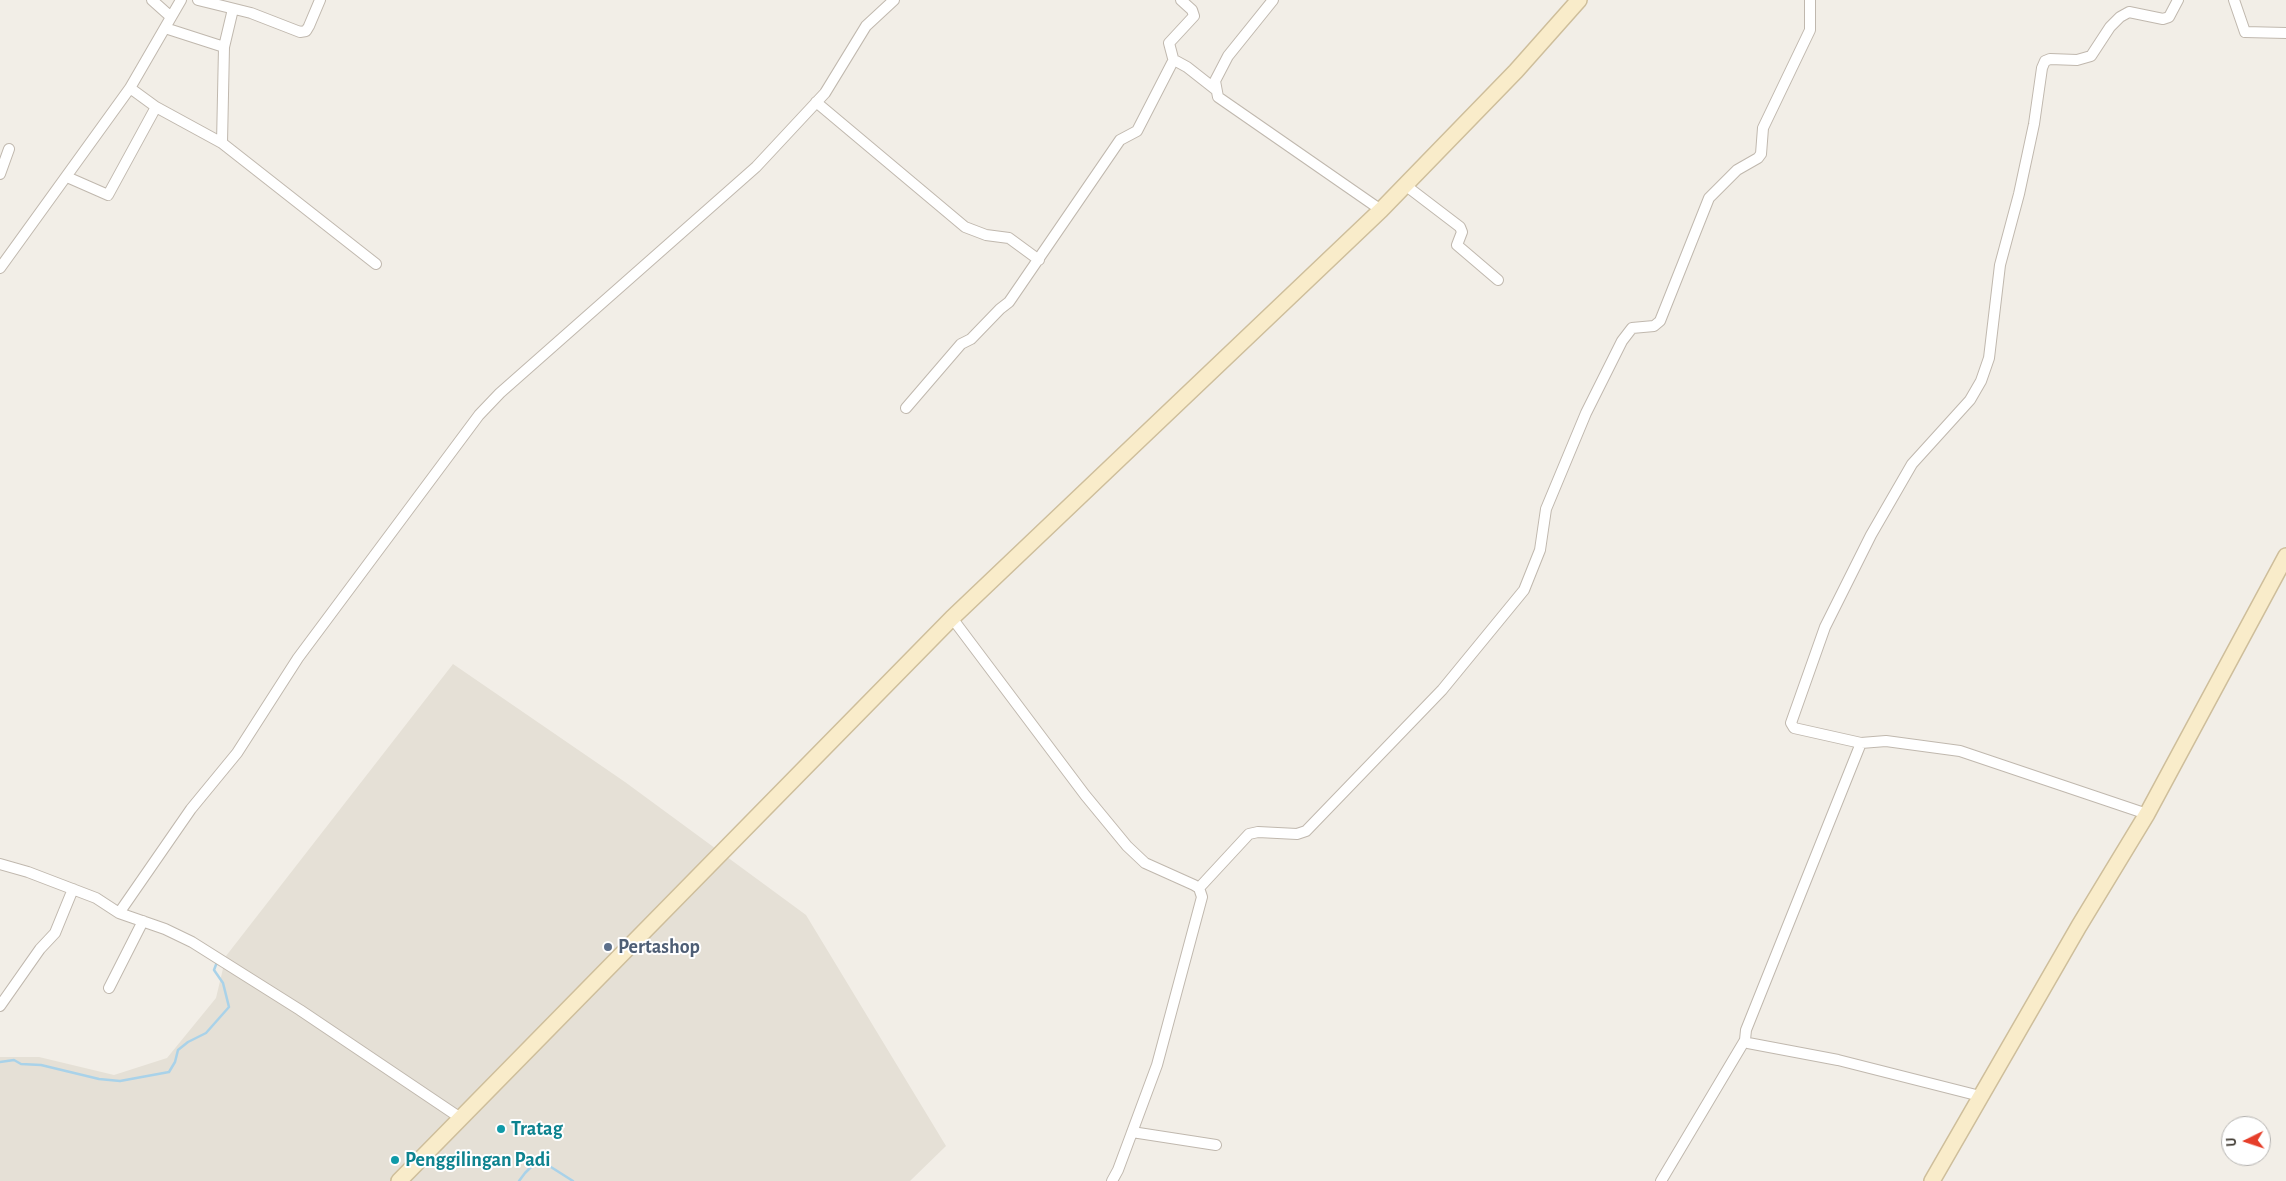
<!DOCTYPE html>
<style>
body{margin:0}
#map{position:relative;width:2286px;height:1181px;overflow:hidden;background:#f2eee7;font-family:"Alegreya Sans",sans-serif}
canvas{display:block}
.north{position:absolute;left:2221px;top:1116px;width:50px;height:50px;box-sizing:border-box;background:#fff;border:1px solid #b4b2af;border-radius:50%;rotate:266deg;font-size:14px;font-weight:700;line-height:20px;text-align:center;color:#443f37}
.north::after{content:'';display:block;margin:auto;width:18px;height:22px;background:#e63e2a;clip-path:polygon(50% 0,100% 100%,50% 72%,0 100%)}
</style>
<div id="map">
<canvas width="2286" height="1181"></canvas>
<div class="north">U</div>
</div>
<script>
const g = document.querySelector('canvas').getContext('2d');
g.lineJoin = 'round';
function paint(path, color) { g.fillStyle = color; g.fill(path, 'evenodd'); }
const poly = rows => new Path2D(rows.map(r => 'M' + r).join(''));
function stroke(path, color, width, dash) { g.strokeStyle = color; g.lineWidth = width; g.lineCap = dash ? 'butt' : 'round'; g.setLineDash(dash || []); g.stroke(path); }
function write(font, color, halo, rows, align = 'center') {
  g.font = font + ' "Alegreya Sans",sans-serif'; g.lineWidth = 4; g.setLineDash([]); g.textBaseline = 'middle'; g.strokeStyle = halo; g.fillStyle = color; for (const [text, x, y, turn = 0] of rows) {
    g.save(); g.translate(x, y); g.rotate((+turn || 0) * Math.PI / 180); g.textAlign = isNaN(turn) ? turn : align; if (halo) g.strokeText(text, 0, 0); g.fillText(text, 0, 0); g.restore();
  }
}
paint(poly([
 [453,664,625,782,806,915,946,1146,910,1181,0,1181,0,1057,39,1057,114,1075,167,1058,216,998,226,956]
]), '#e5e0d6');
stroke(poly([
 [0,1062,14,1060,21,1064,41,1065,99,1079,120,1081,169,1072,175,1062,178,1050,188,1042,206,1033,229,1007,223,983,214,970,217,962],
 [519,1181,525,1173,537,1161,543,1162,573,1181]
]), '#a9d2e9', 2.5);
const street = poly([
 [152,0,171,17],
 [198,0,251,13,300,32,306,31,309,26,320,0],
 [1273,0,1228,56,1215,81,1218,97,1381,210],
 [2234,0,2245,32,2286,33],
 [165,28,224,47],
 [1174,62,1169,43,1194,16,1192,10,1181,0],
 [130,88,156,107,222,143,376,264],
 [816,102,965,227,986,235,1009,238,1039,260],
 [222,143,224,47,233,9],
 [0,174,9,149],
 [67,177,108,195,156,107],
 [1405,185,1460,227,1462,232,1457,245,1498,280],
 [0,268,130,88,181,0],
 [906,408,961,344,971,339,1000,309,1009,302,1120,140,1137,131,1172,63,1176,61,1187,67,1215,89],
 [952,618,1085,795,1127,846,1145,863,1194,885,1199,888,1202,897,1157,1065,1118,1170,1112,1181],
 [1861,743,1794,728,1791,723,1825,627,1871,535,1912,464,1970,400,1981,381,1989,358,2000,265,2019,194,2034,124,2042,68,2045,61,2050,59,2077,60,2091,56,2110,27,2120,17,2129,12,2163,19,2169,17,2178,0],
 [0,864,28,872,96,898,119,913,165,929,192,942,300,1010,459,1117],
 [1199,888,1249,834,1258,832,1297,834,1306,831,1442,690,1524,590,1540,550,1546,509,1586,413,1622,341,1632,328,1654,326,1660,321,1709,198,1737,170,1758,158,1761,154,1763,128,1810,30,1810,0],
 [119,913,191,809,237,753,298,658,479,415,500,393,756,167,825,93,866,26,894,0],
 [109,988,143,921],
 [0,1006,40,949,55,933,73,889],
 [1980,1096,1838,1060,1748,1043,1745,1040,1746,1030,1861,743,1886,741,1960,751,2147,814],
 [1132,1132,1216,1145],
 [1661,1181,1745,1040]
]);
const secondary = poly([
 [399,1181,952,618,1381,210,1516,71,1579,0],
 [1932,1181,2079,926,2147,814,2286,556]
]);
stroke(street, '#c0b8ae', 12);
stroke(secondary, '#cebe9b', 18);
stroke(street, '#fff', 10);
stroke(secondary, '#f9ecca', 15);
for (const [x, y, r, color] of [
 [608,947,5,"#5c6f8a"],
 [501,1129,5,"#0f9aa8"],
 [395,1160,5,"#0f9aa8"]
]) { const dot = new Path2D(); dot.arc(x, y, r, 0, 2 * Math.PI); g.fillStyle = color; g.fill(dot); stroke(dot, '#fff', 2); }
write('bold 20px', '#4e5e75', '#fff', [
 ["Pertashop",618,947]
], 'left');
write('bold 20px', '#0d838f', '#fff', [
 ["Tratag",511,1129],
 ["Penggilingan Padi",405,1160]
], 'left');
</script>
